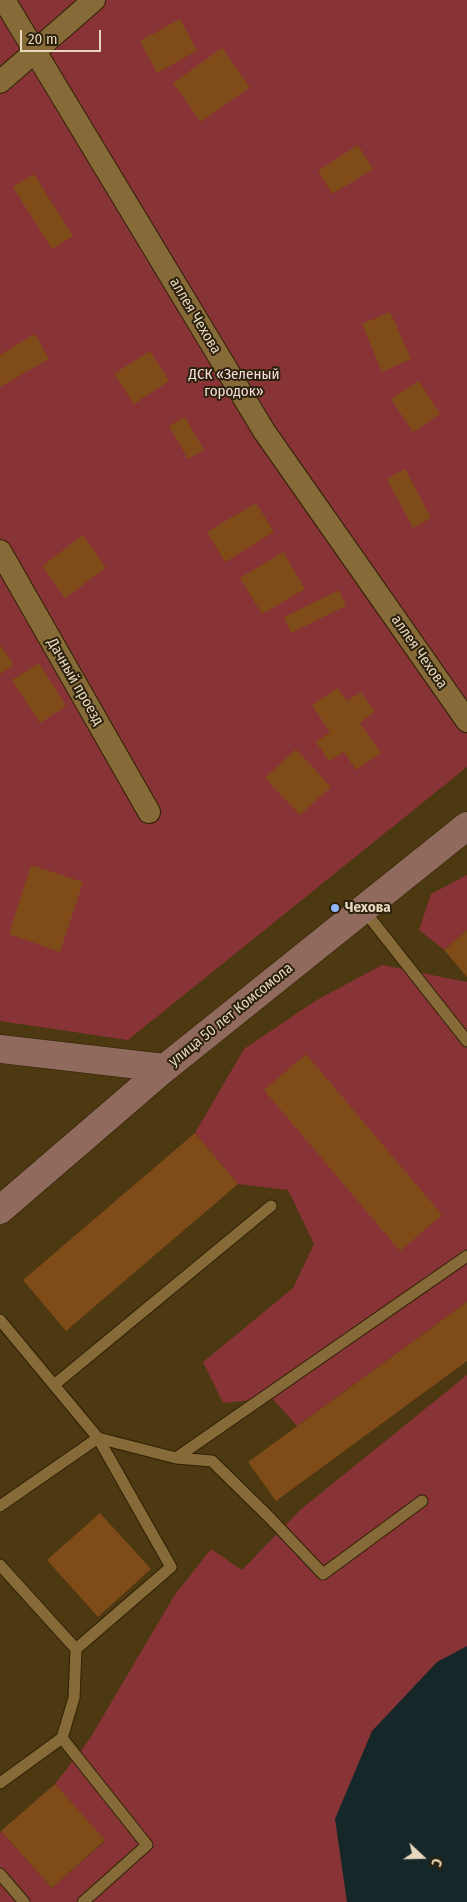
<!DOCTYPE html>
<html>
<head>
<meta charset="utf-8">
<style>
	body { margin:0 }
	#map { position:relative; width:467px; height:1902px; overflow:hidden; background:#4c3811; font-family:"Fira Sans Condensed",sans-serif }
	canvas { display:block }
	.north { position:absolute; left:397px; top:1832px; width:50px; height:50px; -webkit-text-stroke:4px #2c210c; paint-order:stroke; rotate:111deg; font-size:14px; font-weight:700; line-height:20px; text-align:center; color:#e6d7bd }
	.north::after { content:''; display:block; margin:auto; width:18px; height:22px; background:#e6d7bd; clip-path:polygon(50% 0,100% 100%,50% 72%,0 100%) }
	.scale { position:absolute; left:20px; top:30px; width:81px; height:22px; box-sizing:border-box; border:2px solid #e6d7bd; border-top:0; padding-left:6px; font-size:15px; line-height:18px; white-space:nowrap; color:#e6d7bd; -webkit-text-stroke:4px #2c210c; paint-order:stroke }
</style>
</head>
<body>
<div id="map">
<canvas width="467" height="1902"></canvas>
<div class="north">С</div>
<div class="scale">20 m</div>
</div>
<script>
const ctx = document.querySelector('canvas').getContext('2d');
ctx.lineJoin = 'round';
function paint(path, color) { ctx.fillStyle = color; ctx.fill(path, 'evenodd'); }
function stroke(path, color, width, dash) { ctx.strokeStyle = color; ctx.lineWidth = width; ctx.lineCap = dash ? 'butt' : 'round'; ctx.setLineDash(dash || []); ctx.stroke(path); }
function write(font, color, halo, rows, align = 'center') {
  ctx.font = font + ' "Fira Sans Condensed",sans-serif'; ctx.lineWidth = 4; ctx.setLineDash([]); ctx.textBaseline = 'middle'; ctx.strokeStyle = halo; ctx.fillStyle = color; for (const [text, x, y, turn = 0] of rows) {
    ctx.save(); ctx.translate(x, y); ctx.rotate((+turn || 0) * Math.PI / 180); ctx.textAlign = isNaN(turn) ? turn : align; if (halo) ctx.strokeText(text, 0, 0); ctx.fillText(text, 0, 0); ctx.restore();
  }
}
paint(new Path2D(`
	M0,0H467V767L128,1040L0,1021Z
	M467,875V930L444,950L419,930L431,894Z
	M382,965L467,982V1302L297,1426L272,1398L223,1403L203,1362L293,1288L314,1244L288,1190L238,1184L195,1133L244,1049L315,1001Z
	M467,1375V1902H0V1834L1,1831L52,1888L105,1841L55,1784L89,1740L174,1596L211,1549L242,1570L300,1510Z`), '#883437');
paint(new Path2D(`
	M467,1646V1902H347L335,1819L372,1731L437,1662Z`), '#152728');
paint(new Path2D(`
	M180,19L197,51L157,73L140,41Z
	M222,48L250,87L201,122L173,83Z
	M358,145L373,169L332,194L318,171Z
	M34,174L73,236L52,249L13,187Z
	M390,312L411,359L382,372L362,324Z
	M35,334L49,359L0,387V355Z
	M150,351L169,381L134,404L114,374Z
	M419,381L440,414L413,432L391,399Z
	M185,417L204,450L188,459L169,426Z
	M405,469L431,518L413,528L387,479Z
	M256,503L274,532L225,562L207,532Z
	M83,535L106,568L65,598L42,566Z
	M283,552L305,589L262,614L240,578Z
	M339,590L346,606L291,633L284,617Z
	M0,645L14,665L0,674Z
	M39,663L66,706L40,723L12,680Z
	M338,688L347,701L361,692L375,712L360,723L381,753L356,770L344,752L329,761L316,742L330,732L312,705Z
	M296,749L331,787L300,815L265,778Z
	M31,865L83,882L60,952L9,934Z
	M467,930V977L444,950Z
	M306,1054L442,1215L400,1251L264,1090Z
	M195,1133L238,1184L66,1331L23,1280Z
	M467,1302V1361L276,1501L248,1462Z
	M100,1513L151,1569L98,1617L47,1560Z
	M55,1784L105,1840L52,1888L1,1831Z`), '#7f4b18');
const lane = new Path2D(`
	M363,909L467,1041
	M0,1320L98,1438L176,1458L467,1256
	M54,1385L271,1206
	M176,1458L212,1461L269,1517L323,1574L422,1501
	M0,1506L98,1438L171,1567L76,1649
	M0,1565L76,1649L74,1698L62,1738L0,1783
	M62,1738L147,1845L83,1902
	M0,1874L24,1902`);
const street = new Path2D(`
	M4,0L264,431L467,721
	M0,82L94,0
	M0,551L149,812`);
const secondary = new Path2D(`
	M0,1049L165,1068
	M0,1210L165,1068L467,826`);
stroke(lane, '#2e2005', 13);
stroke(street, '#2e2005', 24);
stroke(secondary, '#2e2005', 29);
stroke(lane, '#866a38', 11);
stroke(street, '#866a38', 22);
stroke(secondary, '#916a5e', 28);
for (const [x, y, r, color] of [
	[335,908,5,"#90b8fd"]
]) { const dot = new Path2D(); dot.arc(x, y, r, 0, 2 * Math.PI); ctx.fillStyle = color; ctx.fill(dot); stroke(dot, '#2c210c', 2); }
write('15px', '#e6d7bd', '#2c210c', [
	["аллея Чехова",195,316,59],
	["аллея Чехова",419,652,55],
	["Дачный проезд",75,682,60],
	["улица 50 лет Комсомола",231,1015,-39]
]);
write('15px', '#f7dddc', '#2c210c', [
	["ДСК «Зеленый",234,375],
	["городок»",234,392]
]);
write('bold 15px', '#e6d7bd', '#2c210c', [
	["Чехова",345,908]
], 'left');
</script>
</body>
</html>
